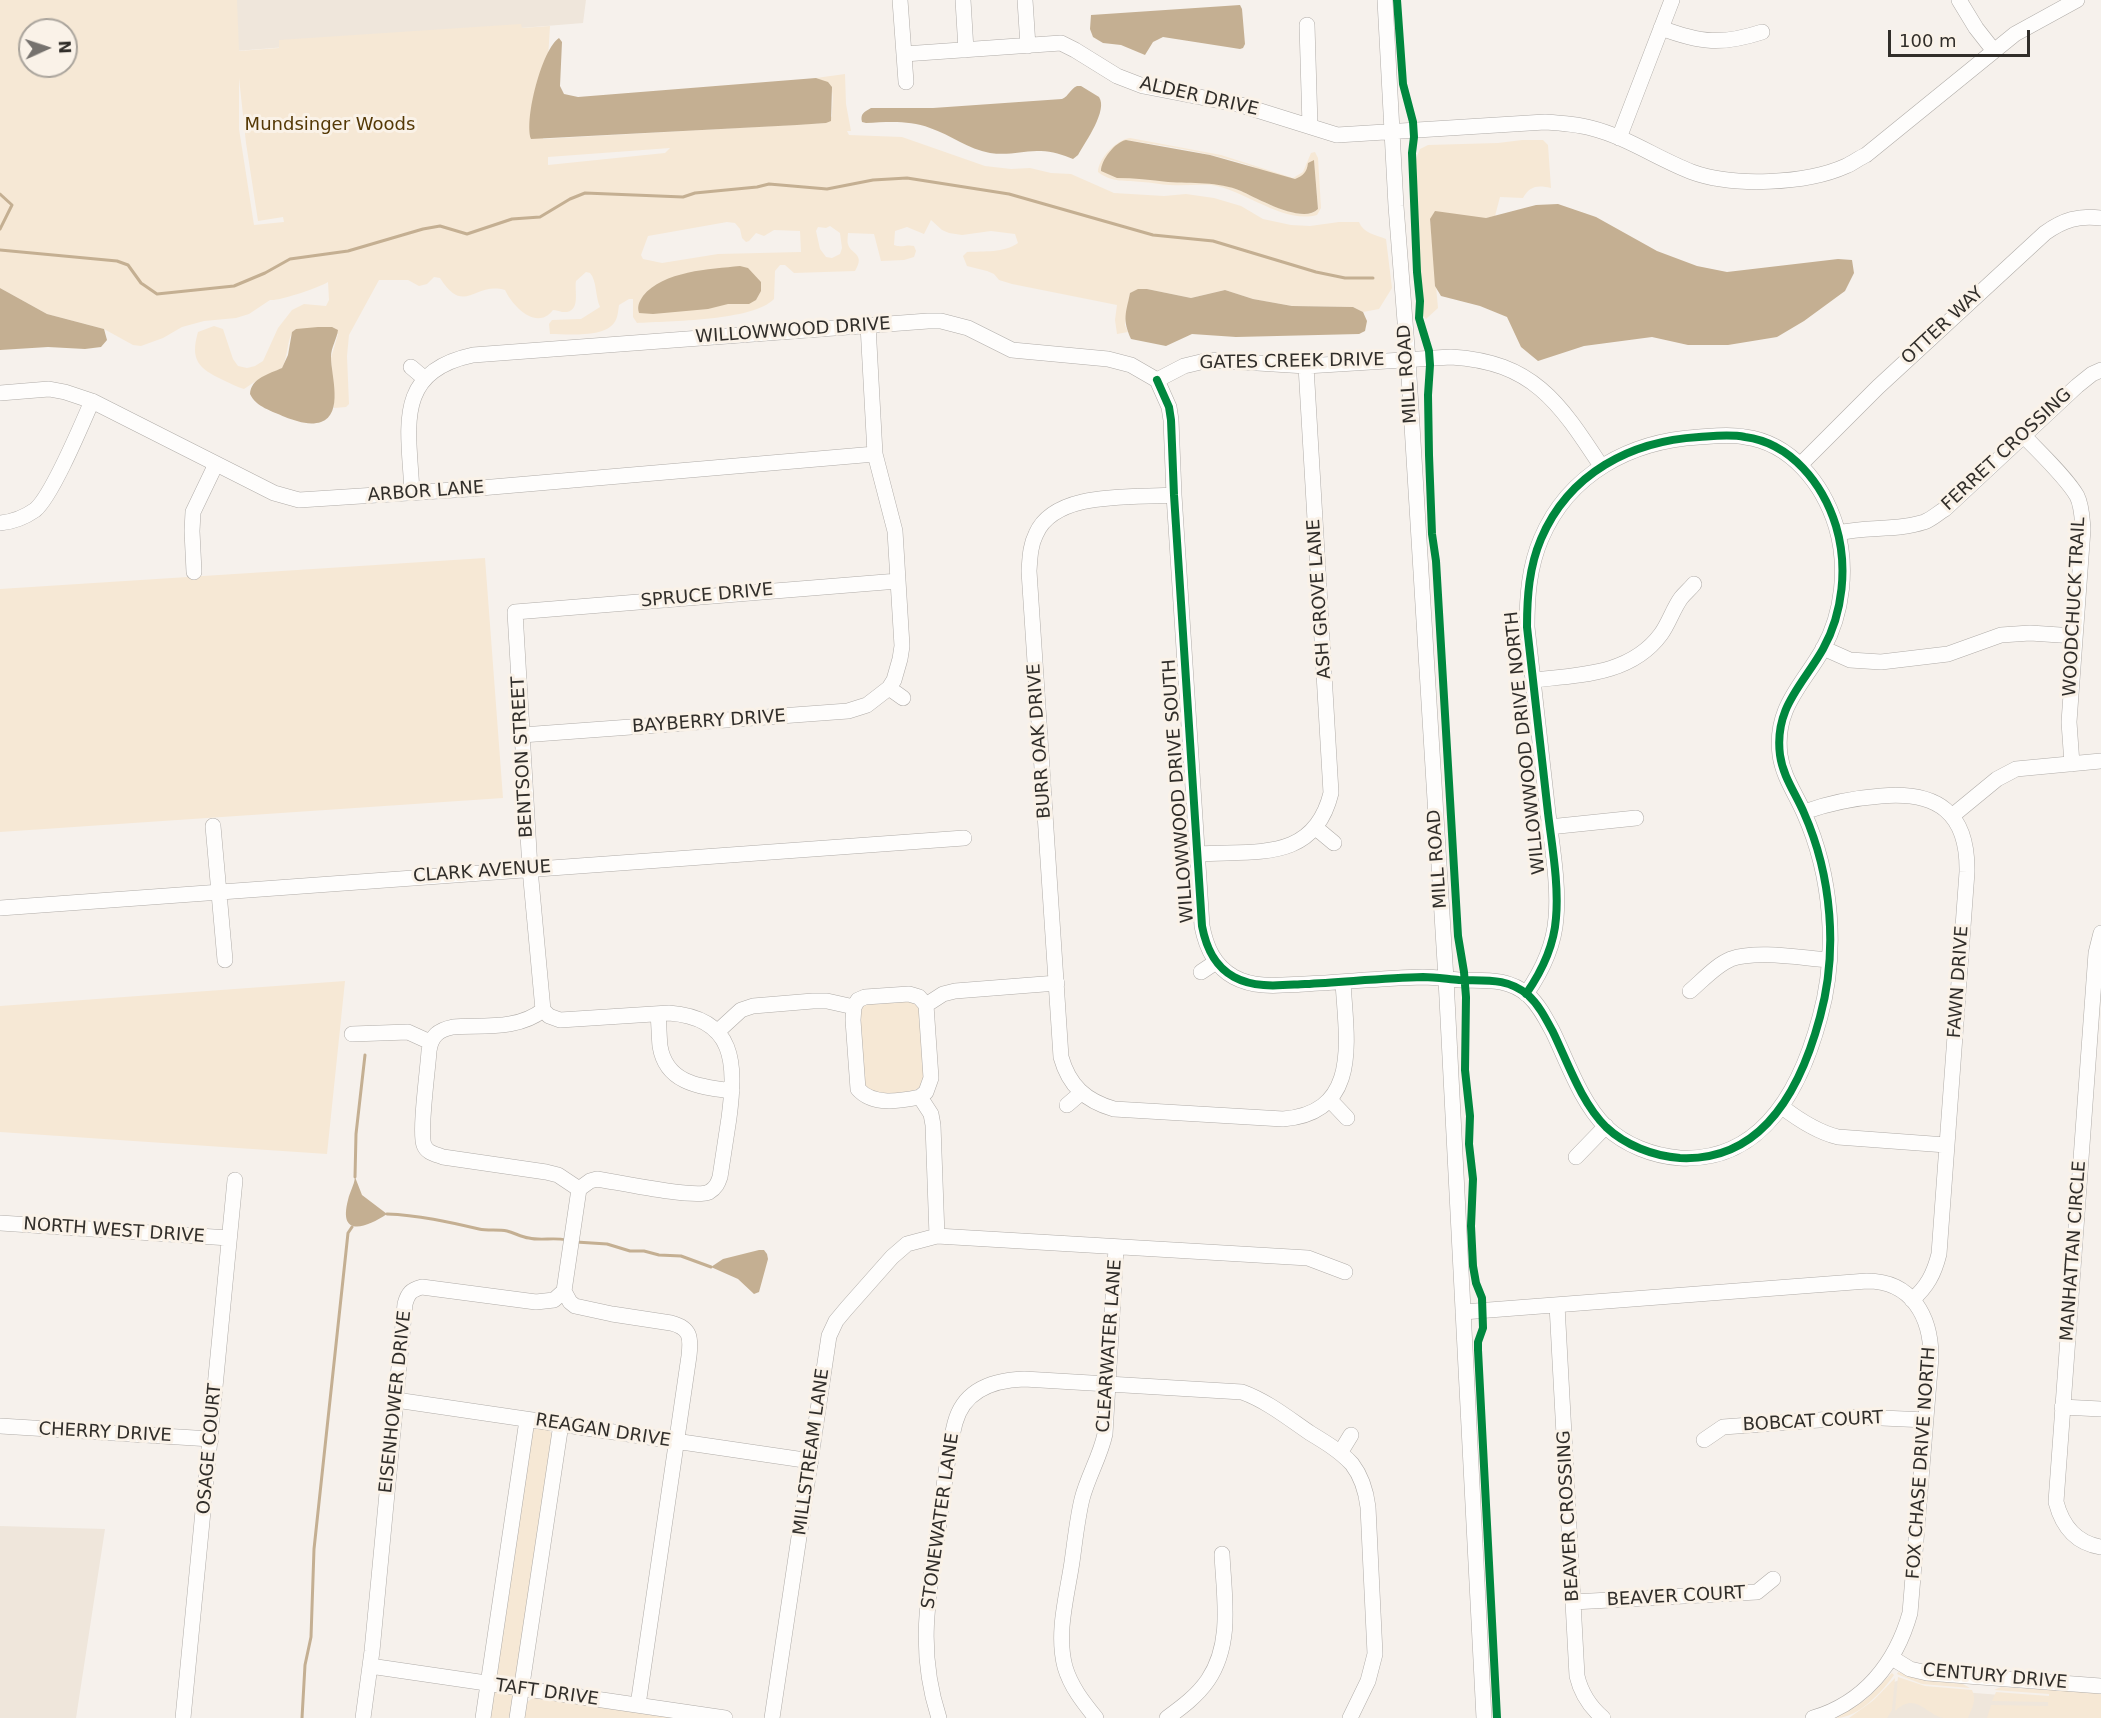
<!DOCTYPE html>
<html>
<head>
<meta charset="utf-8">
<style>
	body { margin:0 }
	#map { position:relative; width:2101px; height:1718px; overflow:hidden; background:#f6f1ec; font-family:"DejaVu Sans",sans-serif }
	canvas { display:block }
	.north { position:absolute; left:18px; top:18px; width:60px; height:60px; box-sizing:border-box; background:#faf2e8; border:2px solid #aaa49c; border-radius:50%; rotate:87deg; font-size:16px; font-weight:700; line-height:24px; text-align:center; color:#312e2a }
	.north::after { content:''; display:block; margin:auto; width:21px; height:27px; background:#76726e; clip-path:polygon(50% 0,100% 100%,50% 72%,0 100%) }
	.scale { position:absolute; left:1888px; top:30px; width:142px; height:27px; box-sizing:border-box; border:3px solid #312e2a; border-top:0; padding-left:8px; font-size:18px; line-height:21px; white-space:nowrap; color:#312e2a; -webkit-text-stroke:4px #faf2e8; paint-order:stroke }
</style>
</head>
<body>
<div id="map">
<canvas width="2101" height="1718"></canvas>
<div class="north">N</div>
<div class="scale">100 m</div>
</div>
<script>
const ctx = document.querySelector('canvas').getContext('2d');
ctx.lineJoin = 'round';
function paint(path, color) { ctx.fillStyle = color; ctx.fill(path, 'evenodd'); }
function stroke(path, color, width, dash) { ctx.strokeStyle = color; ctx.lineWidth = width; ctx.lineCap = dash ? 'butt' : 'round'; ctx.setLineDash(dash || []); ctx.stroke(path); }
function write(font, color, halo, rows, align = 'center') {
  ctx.font = font + ' "DejaVu Sans",sans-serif'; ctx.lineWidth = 6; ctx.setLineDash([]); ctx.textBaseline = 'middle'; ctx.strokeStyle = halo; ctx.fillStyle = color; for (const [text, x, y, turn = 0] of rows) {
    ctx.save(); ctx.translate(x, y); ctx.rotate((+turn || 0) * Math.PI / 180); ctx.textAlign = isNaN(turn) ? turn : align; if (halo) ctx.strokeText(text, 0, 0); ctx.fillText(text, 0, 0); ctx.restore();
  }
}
paint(new Path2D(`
	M233,0H586L583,23L236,51Z
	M0,1526L105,1529L76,1718H0Z
	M1899,1680L1914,1688L2049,1699L2047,1718H1855L1892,1683Z`), '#efe6db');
paint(new Path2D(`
	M0,0H237L239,51L279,48V40L521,24L522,28L550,26L543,139L826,123L832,116C832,97 838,85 816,78L845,74L846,104L851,131H847L849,135L902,137L985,166L1011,169L1030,168L1051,173L1071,174L1114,193L1164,196L1186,194L1214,198L1241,206L1263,219L1291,225L1310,226L1339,222H1359C1363,233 1376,235 1386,239L1392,288L1379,309L1363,312L1353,307L1292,306L1253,299L1225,290L1191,298L1147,289L1130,293L1125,325L1128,332L1117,334L1115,320L1117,305L1012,284L999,280L994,274L987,271L967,266L963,256L967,252C984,251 1004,253 1018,243L1015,234L991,231L962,235L949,233L942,230L931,220L924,234L907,227L895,231L894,245C901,248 907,244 914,246L916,251L914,257L904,260L881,261L874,234L848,233C848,235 847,242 848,244C850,254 866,253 855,271L794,273L785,265H780L775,271L774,299C753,321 669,321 637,323L633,317V299H629L619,305C618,311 618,318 614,323C603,338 567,334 550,334L549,324L552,320L581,319L600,307C595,296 597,281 590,273L586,272L576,281C574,291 582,314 562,312C559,311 556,310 553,310C537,331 513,307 505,290C474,281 465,317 440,278L434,277L427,284L419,286L408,280H379L349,335L347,356L349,404L346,407L334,408L331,358L338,334L296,329C286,336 289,356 282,368L256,381L244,389C237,387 230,383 223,380C198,368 190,360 198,332L214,326L223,329L233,359L238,366L247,368L255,366L263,361L278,328L292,310L304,304L326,306L329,300L328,282C318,288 280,301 270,300L249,314L236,318L204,321L182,327L163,338L141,346L133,345L104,329L47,314L0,288ZM30,30H66V66H30ZM239,78L246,143L258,221L283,217L284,222L254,225L239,129ZM670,148L665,153L548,165V157ZM727,222L735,223L740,229L742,238L746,242L749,241L756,233L764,236L774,230L800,231L801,252L718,254L662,263L643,259L641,255L648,236ZM830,226L840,233L842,248L840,254L832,258L826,257L820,249L816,231L818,227L826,228Z
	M1130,138L1221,155L1293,178L1303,172L1311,153L1315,152L1318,158L1321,208L1317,215C1282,224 1246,190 1211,185C1197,184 1184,186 1170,185C1161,185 1151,182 1142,182C1126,180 1112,183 1098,172C1098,159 1117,139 1130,138ZM1126,140C1166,146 1206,152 1245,164C1260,168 1279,181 1295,179C1304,178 1309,167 1314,160L1318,209C1303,225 1256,197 1239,190C1213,179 1171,182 1141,178Z
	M1522,140H1543L1548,145L1551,188C1537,185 1530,186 1523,198L1500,197L1495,216L1486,218L1430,219L1438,308L1426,319L1423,316V290L1420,276L1416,159L1420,149L1428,145L1498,143Z
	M485,558L503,798L0,832V589Z
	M345,981L327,1154L0,1132V1006Z
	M909,1000L913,1001L919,1008L924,1080C919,1097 888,1094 873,1094L864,1085L859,1013L863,1004Z
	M538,1428L549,1430L552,1434L514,1718H488L533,1430Z
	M1898,1672L1925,1680L1963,1684L1970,1688L1922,1684L1897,1674Z
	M1892,1673L1894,1675C1882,1692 1858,1718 1836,1718L1865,1700Z
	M1898,1677L1925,1686L1972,1690C1977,1700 1972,1708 1968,1718C1960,1718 1951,1718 1943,1718C1925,1714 1916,1691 1895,1711Z
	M1895,1678L1892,1710L1887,1718H1849L1874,1700Z
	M2001,1687L2101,1693V1718H1987L1991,1705L2048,1706V1702L1992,1701L1996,1692L2049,1696V1694L1994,1690Z
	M534,1697L677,1718H523L527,1702Z`), '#f6e8d5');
paint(new Path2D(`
	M1240,5L1242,9L1245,44L1243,48L1240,49L1163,37L1153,42L1145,55L1121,45L1103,43L1093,37L1090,29L1091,15Z
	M559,38L562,42L560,86L564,94L578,97L816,78L828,82L832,87L831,121L826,123L797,125L531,139C524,119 542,49 559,38Z
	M1077,86H1081L1099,97C1108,110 1086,141 1078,155L1073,159C1063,155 1052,151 1041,151C1023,150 1011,156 990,153C968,149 951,135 930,128C909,120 888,122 866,123L862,122C860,114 864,112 871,108H933L1062,99C1069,96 1070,89 1077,86Z
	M1126,140L1210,155L1295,179C1303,176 1307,172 1308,163L1314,160L1318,209C1303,225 1257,198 1241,191C1218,181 1192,184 1168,182C1151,180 1134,178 1117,178L1101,171C1101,160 1115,142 1126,140Z
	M1558,204L1596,217L1657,251L1697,266L1727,272L1838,259L1852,260L1854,273L1845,291L1804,321L1777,337L1728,345H1688L1652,337L1584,346L1538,361L1521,347L1507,317L1480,306L1441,296L1435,286L1430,219L1435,211L1486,218L1536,205Z
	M740,266L748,268L761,282V291L756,300L749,304H728L708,309L653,314L639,313C637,306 639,302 643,296C663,271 710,269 740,266Z
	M0,288L47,314L104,329L107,340L101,347L85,349L48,347L0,350Z
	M1138,289H1147L1191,298L1225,290L1253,299L1292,306L1353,307L1363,312L1367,321L1365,331L1359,334L1236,337L1192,334L1166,346L1131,339C1122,319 1126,313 1130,293Z
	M318,327H332L338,330C337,339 331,347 331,357C331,375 344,414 321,422C309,426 296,421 285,417C272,411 256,407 250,394C251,378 269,374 282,368L288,355L292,332L296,329Z
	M355,1177L362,1195L387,1214C366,1228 338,1238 348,1200C350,1191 354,1186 355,1177Z
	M759,1250H764L767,1254L768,1259L759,1292L754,1294L738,1279L711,1267L723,1259Z`), '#c4af92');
stroke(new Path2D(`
	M0,194L12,205L0,229
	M0,250L117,261L128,265L141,283L157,294L234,286L265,273L290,259L348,251L423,229L440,226L467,234L512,219L540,217L570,199L585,193L683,197L695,193L757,187L769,184L827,189L873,180L907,178L1009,194L1153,235L1213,241L1316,272L1345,278H1373
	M355,1177L356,1134L365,1055
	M387,1214C418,1215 449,1222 479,1229C488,1231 498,1229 507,1231C515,1233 521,1237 529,1238C541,1241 554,1237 566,1240
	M576,1242L607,1244L630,1251H644L659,1255L681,1256L711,1267
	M302,1718L305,1665L311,1637L314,1549L348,1233L352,1227`), '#c4af92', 3);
const minor = new Path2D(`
	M900,0L906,82
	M963,0L966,50
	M1025,0L1028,46
	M1385,0L1396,206L1408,360L1446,979L1484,1718
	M1959,0L1976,28L1994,51
	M1307,25L1310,126
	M1661,28C1701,43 1722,45 1762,32
	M904,54L1061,43L1075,50L1117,76L1143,86L1241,105L1337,135L1545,122C1561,123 1576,124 1591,128C1627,137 1658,159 1692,172C1733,187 1806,184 1846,166C1853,163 1859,158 1866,155L2015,34L2077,0
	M1619,138L1672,0
	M411,367L424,378
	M1157,380L1169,407L1171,420L1174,495L1202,926C1206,947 1214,966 1234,977C1256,989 1282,985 1305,984C1345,982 1384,978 1423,977C1435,977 1447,979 1459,980C1484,981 1507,977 1528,995C1539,1005 1546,1019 1553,1032C1568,1063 1581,1102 1606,1127C1625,1145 1653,1156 1680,1158C1763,1162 1801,1088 1820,1017C1838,952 1832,876 1804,813C1796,794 1783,777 1780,755C1774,708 1802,686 1823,649C1843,613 1848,566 1836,526C1823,484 1791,443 1745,437C1730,434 1714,436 1699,437C1631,441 1569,473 1541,539C1529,567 1527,597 1527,627C1534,689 1541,751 1548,813C1552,847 1559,884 1556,918C1554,946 1542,971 1526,994
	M1157,380L1184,366L1209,360L1306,366L1451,357C1533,362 1559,402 1601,466
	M0,393L49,389L65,392L92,401L274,493L299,500L469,489L875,454
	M2023,435C2039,452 2066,477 2077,496C2082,506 2082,518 2083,529L2069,722L2072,764
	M1801,464L1878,387L2045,233C2063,220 2079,215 2101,218
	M412,492C409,428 393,372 473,355L928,321H941L968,328L1012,350L1108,359L1131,365L1157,380
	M1174,495C1134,498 1055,490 1036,534C1030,546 1030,558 1029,571L1061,1057C1069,1086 1086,1101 1114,1109L1283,1119C1362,1113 1346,1038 1343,982
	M0,523C12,522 25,517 35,510C52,496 82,424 92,401
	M1838,533C1866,526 1897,531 1924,522C1932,519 1938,513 1945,509L2077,386L2092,374L2101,370
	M194,572L192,531L193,512L216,464
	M1823,648L1850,660L1881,662L1948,654L2001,635L2030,633L2075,636
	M1533,680C1579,675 1631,675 1661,634C1669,623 1673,609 1681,598C1685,593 1690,589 1694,584
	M889,688L903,698
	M522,735L848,711L867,705L889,688L894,680L900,659L902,646L895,531L875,454L868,325
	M1804,812C1829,803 1854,798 1881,796C1938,791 1968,813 1967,872L1939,1254C1934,1274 1927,1287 1912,1300
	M1952,816L1997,779L2016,769L2101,761
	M213,826L225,960
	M1549,827L1636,818
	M1316,828L1334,843
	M1198,854C1255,850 1314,863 1331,793L1306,366
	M0,908L964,838
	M2101,933L2096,953L2056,1502C2062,1525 2075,1543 2101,1547
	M1201,972L1216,962
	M1690,991C1703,980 1716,965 1731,959C1757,950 1801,958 1829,960
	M926,1005L931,1078L926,1092L920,1097L931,1114L933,1125L937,1236
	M854,1007L853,1020L858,1089C873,1106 900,1101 920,1097
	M543,1010L549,1016L560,1020L669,1013C736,1018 736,1064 729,1118C726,1137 723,1157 720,1177C718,1183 716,1188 709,1192C695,1199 617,1182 597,1179L590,1181L579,1189L558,1175L546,1172L443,1157C435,1154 427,1153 424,1145C419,1132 428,1069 429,1051C431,1036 438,1030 453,1027C483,1025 518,1030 543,1010Z
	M543,1010L530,869L515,612L898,581
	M658,1014C659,1024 659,1036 660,1046C666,1084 701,1087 732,1091
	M717,1032L741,1010L753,1006L813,1001H827L854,1007L858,1000L865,997L909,994L919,997L926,1005L943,994L955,991L1057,983
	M352,1034L408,1032L430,1042
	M1330,1100L1347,1118
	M1067,1105L1081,1093
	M1782,1107C1799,1120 1817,1132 1838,1137L1946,1145
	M1576,1157L1606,1126
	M0,1223L229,1238
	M564,1291L579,1189
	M1557,1305L1577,1676C1581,1693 1589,1706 1603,1718
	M1463,1312L1867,1281C1912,1281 1931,1317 1931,1357L1910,1613C1896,1663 1864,1703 1813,1718
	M396,1400L811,1461
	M2062,1407L2101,1409
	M0,1426L211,1439
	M1704,1440L1723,1427L1860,1417L1926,1420
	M1340,1453L1351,1435
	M1573,1602L1757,1592L1773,1579
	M1892,1658L1910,1669L1927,1673L2101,1686
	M370,1666L725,1718
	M183,1718L235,1180
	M363,1718L372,1651L405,1304C408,1293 411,1290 422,1287L536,1302L554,1300L564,1291L570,1302L575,1306L612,1314L671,1323C691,1328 691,1338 689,1356L638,1705
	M483,1718L527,1420
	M517,1718L561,1424
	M772,1718L829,1336L836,1321L846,1309L892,1257L907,1244L937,1236L1308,1258L1345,1272
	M939,1718C916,1648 929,1593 939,1523C944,1489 947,1455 955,1423C964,1389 994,1380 1024,1379L1242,1392C1267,1401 1288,1418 1310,1433C1325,1442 1340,1451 1352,1464C1362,1477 1366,1491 1368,1507L1375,1654L1368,1681L1350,1718
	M1096,1718C1083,1702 1071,1687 1065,1667C1056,1633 1067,1596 1072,1562C1075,1541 1077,1520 1082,1499C1088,1476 1100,1457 1105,1434L1116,1248
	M1167,1718C1182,1707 1197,1696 1208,1680C1233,1643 1224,1597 1222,1554`);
stroke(minor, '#b0aca8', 16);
stroke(minor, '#fefdfc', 15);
stroke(new Path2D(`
	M1397,0L1403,84L1413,122L1414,137L1412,153L1417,272L1420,301L1419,318L1429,351L1430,365L1428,395L1429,455L1432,534L1436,561L1458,936L1464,972L1466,997L1465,1070L1470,1116L1469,1144L1473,1179L1471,1226L1473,1266L1476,1283L1482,1298L1483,1328L1478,1342V1350L1497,1718
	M1157,380L1169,407L1171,420L1174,495L1202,926C1206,947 1214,966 1234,977C1256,989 1282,985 1305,984C1345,982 1384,978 1423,977C1435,977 1447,979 1459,980C1484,981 1507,977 1528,995C1539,1005 1546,1019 1553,1032C1568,1063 1581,1102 1606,1127C1625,1145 1653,1156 1680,1158C1763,1162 1801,1088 1820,1017C1838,952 1832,876 1804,813C1796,794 1783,777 1780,755C1774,708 1802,686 1823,649C1843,613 1848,566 1836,526C1823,484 1791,443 1745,437C1730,434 1714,436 1699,437C1631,441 1569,473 1541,539C1529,567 1527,597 1527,627C1534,689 1541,751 1548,813C1552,847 1559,884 1556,918C1554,946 1542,971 1526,994`), '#00873e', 8);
write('18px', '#312e2a', '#faf2e8', [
	["ALDER DRIVE",1199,97,13],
	["OTTER WAY",1943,326,-43],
	["WILLOWWOOD DRIVE",793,331,-4],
	["GATES CREEK DRIVE",1292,362,-1],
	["MILL ROAD",1408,374,-94],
	["FERRET CROSSING",2007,450,-43],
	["ARBOR LANE",426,492,-4],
	["SPRUCE DRIVE",707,596,-5],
	["ASH GROVE LANE",1320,599,-94],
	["WOODCHUCK TRAIL",2075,607,-87],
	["BAYBERRY DRIVE",709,722,-4],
	["BURR OAK DRIVE",1040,741,-94],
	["WILLOWWOOD DRIVE NORTH",1526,743,-96],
	["BENTSON STREET",523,757,-93],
	["WILLOWWOOD DRIVE SOUTH",1179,791,-94],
	["MILL ROAD",1438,859,-94],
	["CLARK AVENUE",482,872,-4],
	["FAWN DRIVE",1959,982,-86],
	["NORTH WEST DRIVE",114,1231,4],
	["MANHATTAN CIRCLE",2074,1251,-86],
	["CLEARWATER LANE",1110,1346,-86],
	["EISENHOWER DRIVE",396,1402,-84],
	["BOBCAT COURT",1813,1422,-3],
	["REAGAN DRIVE",603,1431,9],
	["CHERRY DRIVE",105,1433,3],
	["OSAGE COURT",210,1449,-85],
	["MILLSTREAM LANE",812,1452,-82],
	["FOX CHASE DRIVE NORTH",1922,1463,-86],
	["BEAVER CROSSING",1569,1516,-93],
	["STONEWATER LANE",941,1521,-82],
	["BEAVER COURT",1676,1597,-3],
	["CENTURY DRIVE",1995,1677,5],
	["TAFT DRIVE",547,1693,8]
]);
write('18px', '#543805', '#faf2e8', [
	["Mundsinger Woods",330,125]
]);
</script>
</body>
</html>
